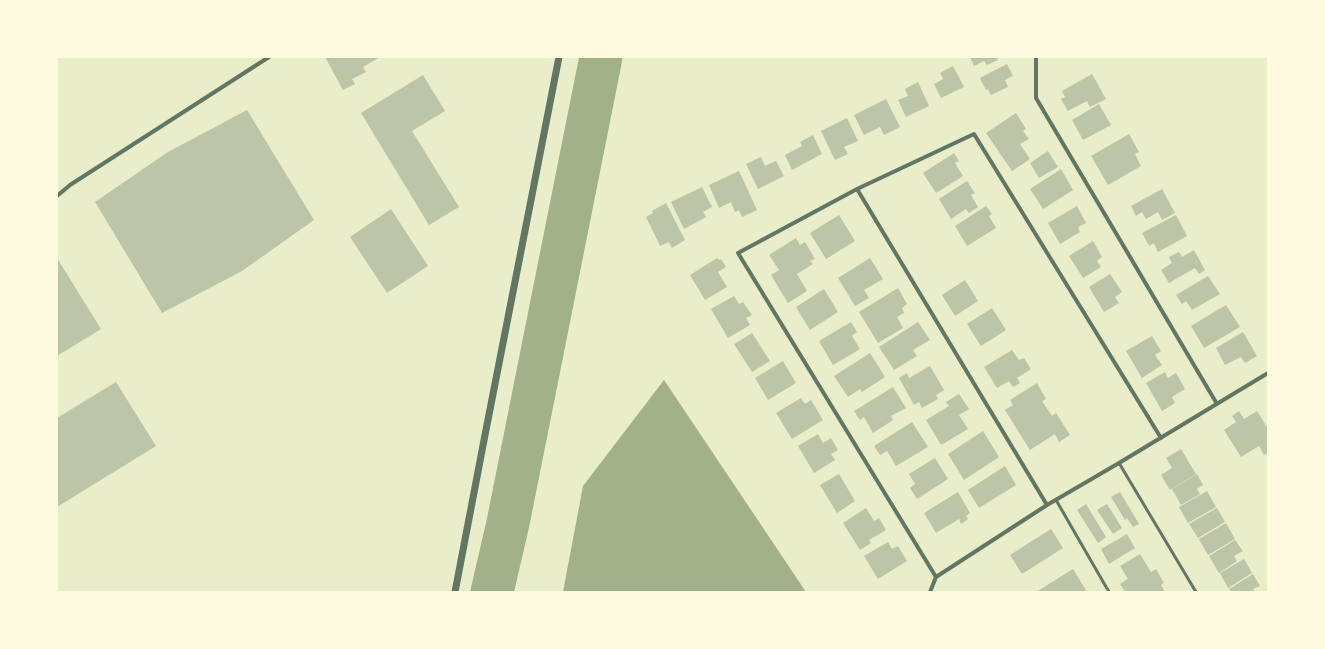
<!DOCTYPE html>
<html>
<head>
<meta charset="utf-8">
<style>
	body { margin:0 }
	#map { position:relative; width:1325px; height:649px; overflow:hidden; background:#e9edc9; font-family:Roboto,sans-serif }
	canvas { display:block }
	.frame { position:absolute; inset:0; border:58px solid #fefae0; pointer-events:none }
</style>
</head>
<body>
<div id="map">
<canvas width="1325" height="649"></canvas>
<div class="frame"></div>
</div>
<script>
const ctx = document.querySelector('canvas').getContext('2d');
ctx.lineJoin = 'round';
function paint(path, color) { ctx.fillStyle = color; ctx.fill(path, 'evenodd'); }
function stroke(path, color, width, dash) { ctx.strokeStyle = color; ctx.lineWidth = width; ctx.lineCap = dash ? 'butt' : 'round'; ctx.setLineDash(dash || []); ctx.stroke(path); }
paint(new Path2D(`
	M664,380L806,592H563L583,486Z`), '#a3b18a');
stroke(new Path2D(`
	M492,592L508,523L601,57`), '#a3b18a', 43);
paint(new Path2D(`
	M325,57H380L363,67L366,72L352,79L355,84L343,90Z
	M970,57H997L998,60L987,65L984,61L974,66Z
	M1007,64L1013,76L1005,80L1008,87L991,95L988,89L986,90L980,78Z
	M953,66L964,87L941,98L934,84L943,79L940,73Z
	M1092,74L1106,99L1090,107L1087,101L1068,111L1061,99L1065,97L1062,91Z
	M423,75L445,111L412,131L459,207L429,225L361,113Z
	M918,82L929,106L906,117L898,100L908,96L905,89Z
	M886,99L900,127L884,135L880,127L864,135L854,115Z
	M1099,104L1111,125L1083,140L1072,120Z
	M247,110L314,220L242,271L162,313L95,202L168,152Z
	M1016,113L1026,129L1023,131L1029,139L1020,144L1030,159L1012,171L986,133Z
	M847,118L858,141L844,147L848,154L835,160L821,131Z
	M1129,134L1139,152L1135,154L1141,166L1108,185L1091,156Z
	M813,135L822,154L792,170L785,155L802,146L800,142Z
	M1048,151L1058,167L1039,178L1030,163Z
	M954,153L959,161L955,163L963,176L936,193L923,173Z
	M761,157L765,166L776,161L784,176L758,189L746,164Z
	M1061,169L1073,190L1043,209L1030,189Z
	M739,171L757,210L742,217L739,210L735,212L731,202L719,208L709,185Z
	M967,181L975,193L971,195L978,207L969,213L966,209L951,219L939,199Z
	M702,187L712,207L703,212L706,217L684,229L671,202Z
	M1162,189L1175,213L1162,220L1158,212L1146,219L1142,212L1136,216L1131,206Z
	M666,203L685,240L672,248L669,242L660,246L646,217L653,213L652,211Z
	M986,206L992,214L989,216L996,228L967,246L955,226Z
	M1077,206L1086,223L1078,227L1080,232L1060,244L1048,223Z
	M391,209L428,266L387,293L350,237Z
	M839,215L855,241L826,259L810,233Z
	M1176,215L1187,236L1158,252L1154,243L1149,246L1142,233Z
	M796,238L800,245L805,242L815,259L810,261L813,264L797,274L807,291L788,303L771,275L779,270L769,255Z
	M1093,241L1102,257L1097,261L1101,267L1083,278L1069,256Z
	M1194,250L1205,270L1199,274L1195,268L1169,283L1161,270L1172,263L1169,257L1179,252L1182,257Z
	M57,258L101,329L57,356Z
	M717,258L719,260L721,259L726,267L718,272L727,287L705,300L690,275Z
	M870,258L883,279L864,290L869,298L855,306L838,278Z
	M1110,274L1122,292L1115,297L1119,303L1104,312L1089,287Z
	M1208,276L1220,294L1192,310L1186,301L1182,304L1176,295Z
	M965,280L978,301L955,316L942,295Z
	M898,288L907,304L902,308L904,313L897,317L903,328L878,343L859,312Z
	M824,289L838,312L810,330L796,307Z
	M734,296L739,304L743,302L752,315L746,318L750,325L728,338L711,309Z
	M1226,305L1240,327L1204,348L1191,326Z
	M992,308L1006,330L981,346L967,324Z
	M851,322L857,332L852,336L860,349L833,365L819,341Z
	M918,322L930,340L913,350L917,356L894,370L879,347Z
	M1243,332L1257,356L1245,363L1241,357L1225,365L1216,348Z
	M752,333L770,361L752,372L734,344Z
	M1152,336L1161,351L1155,355L1162,365L1142,378L1126,351Z
	M1012,350L1019,360L1024,358L1031,369L1017,378L1020,383L1013,387L1009,381L997,388L984,367Z
	M870,353L885,377L862,392L860,389L848,397L834,376Z
	M783,361L796,383L768,400L755,378Z
	M930,366L944,390L936,395L938,399L922,408L919,402L914,405L899,378L907,373L909,378Z
	M1165,372L1168,378L1176,373L1185,389L1172,397L1175,403L1162,411L1146,383Z
	M116,382L156,446L57,507V418Z
	M1037,383L1046,399L1042,401L1052,416L1056,413L1070,435L1059,442L1055,434L1030,450L1005,410L1013,405L1010,400Z
	M893,387L906,408L891,416L893,420L873,433L864,417L860,420L854,411Z
	M959,394L969,409L959,415L968,429L941,445L926,420L949,406L946,402Z
	M801,398L805,404L811,400L823,420L792,439L776,413Z
	M1239,411L1244,419L1257,411L1268,429V453L1264,455L1259,446L1241,457L1224,430L1236,422L1232,416Z
	M912,422L928,447L896,466L887,451L880,455L874,446Z
	M983,431L999,457L964,480L948,454Z
	M818,434L823,443L831,438L838,450L831,454L835,460L814,473L798,446Z
	M1181,449L1196,474L1170,490L1161,475L1172,468L1166,458Z
	M935,458L948,479L917,499L910,488L915,484L909,474Z
	M1005,466L1016,485L979,508L968,490Z
	M839,474L855,501L837,513L820,485Z
	M1197,474L1203,485L1197,489L1200,494L1181,505L1172,489Z
	M1207,491L1216,507L1188,523L1179,507Z
	M958,492L970,513L966,516L968,519L961,524L959,519L936,533L924,513Z
	M1120,492L1139,524L1133,527L1127,518L1125,520L1111,497Z
	M1086,504L1106,537L1098,543L1077,510Z
	M1107,504L1122,528L1113,534L1097,510Z
	M866,508L874,521L879,518L886,530L869,540L871,543L860,550L843,523Z
	M1217,508L1225,522L1198,538L1189,524Z
	M1226,523L1235,539L1208,555L1199,539Z
	M1051,529L1063,548L1022,574L1010,555Z
	M1127,534L1135,548L1109,564L1101,549Z
	M1235,540L1243,551L1234,556L1237,561L1219,573L1209,556Z
	M888,542L892,549L898,546L907,561L878,579L864,556Z
	M1140,554L1151,572L1156,569L1164,583L1161,585L1165,592H1125L1120,584L1128,579L1120,566Z
	M1244,559L1252,573L1228,588L1220,573Z
	M1073,569L1087,592H1036Z
	M1253,574L1260,586L1253,589L1255,592H1231L1229,589Z`), '#bcc5a7');
stroke(new Path2D(`
	M1119,463L1196,592
	M1056,500L1109,592`), '#617663', 3);
stroke(new Path2D(`
	M1036,57V98L1217,404
	M857,189L1047,505
	M57,196L70,185L269,57
	M1161,438L974,134L857,189L738,253L936,577L1047,505L1119,463L1268,373
	M930,592L936,577`), '#617663', 4);
stroke(new Path2D(`
	M455,592L485,435L559,57`), '#617663', 7);
</script>
</body>
</html>
